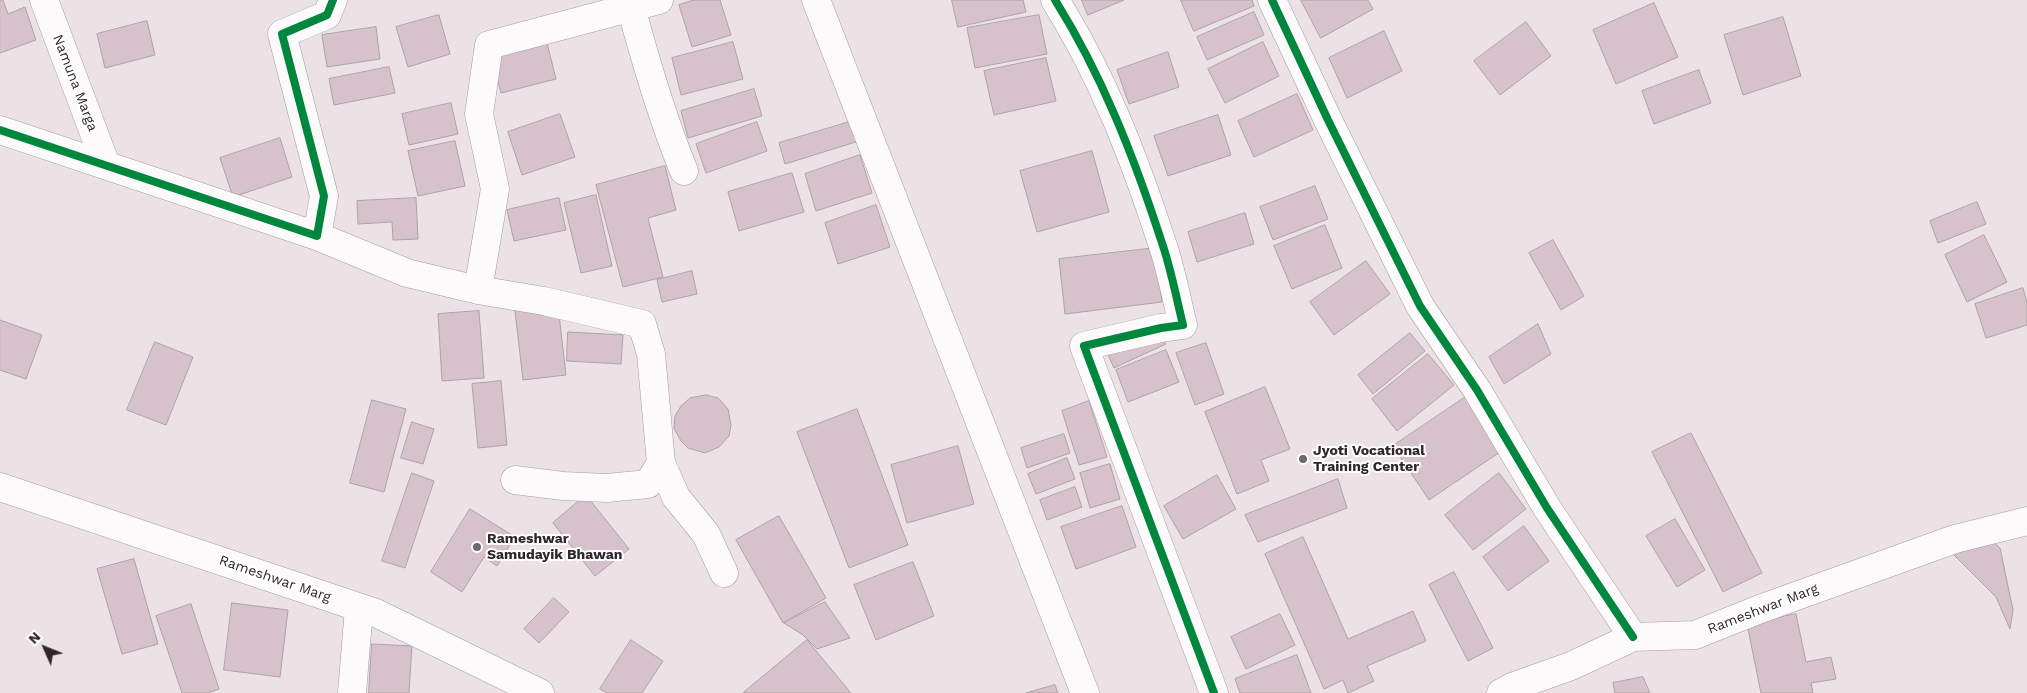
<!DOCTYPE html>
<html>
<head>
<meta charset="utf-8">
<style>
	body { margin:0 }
	#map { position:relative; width:2027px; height:693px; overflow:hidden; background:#ece1e5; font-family:"Work Sans",sans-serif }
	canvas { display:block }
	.north { position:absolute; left:20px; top:623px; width:50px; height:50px; -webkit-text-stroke:4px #fff; paint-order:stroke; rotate:314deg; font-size:14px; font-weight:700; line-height:20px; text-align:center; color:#2e272a }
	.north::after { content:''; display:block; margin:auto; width:18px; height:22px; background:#2e272a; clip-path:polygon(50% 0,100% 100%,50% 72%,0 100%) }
</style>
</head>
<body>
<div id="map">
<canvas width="2027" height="693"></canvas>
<div class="north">N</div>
</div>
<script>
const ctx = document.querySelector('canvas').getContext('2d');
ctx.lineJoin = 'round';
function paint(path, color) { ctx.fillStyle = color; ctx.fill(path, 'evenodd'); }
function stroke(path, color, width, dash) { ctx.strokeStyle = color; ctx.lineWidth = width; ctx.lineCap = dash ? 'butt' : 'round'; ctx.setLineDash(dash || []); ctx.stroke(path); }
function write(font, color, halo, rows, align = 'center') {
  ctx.font = font + ' "Work Sans",sans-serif'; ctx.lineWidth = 4; ctx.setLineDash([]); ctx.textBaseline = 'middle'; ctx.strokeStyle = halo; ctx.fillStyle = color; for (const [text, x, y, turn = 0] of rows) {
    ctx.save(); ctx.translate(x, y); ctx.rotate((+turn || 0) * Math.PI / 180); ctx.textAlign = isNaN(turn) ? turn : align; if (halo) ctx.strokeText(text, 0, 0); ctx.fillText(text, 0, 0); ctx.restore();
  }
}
const building = new Path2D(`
	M0,0H3L8,14L25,7L36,40L0,53Z
	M694,0H720L731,35L692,47L679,5Z
	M952,0H1023L1026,12L958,27Z
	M1082,0H1124L1088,15Z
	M1181,0H1252L1254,6L1194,31Z
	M1301,0H1368L1373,9L1321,38Z
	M1654,3L1678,57L1616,84L1593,30Z
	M1254,12L1264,35L1207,60L1197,37Z
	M439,15L450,54L408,67L396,27Z
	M1039,15L1047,54L975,68L967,28Z
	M1783,17L1801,76L1743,95L1724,35Z
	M147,21L155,55L105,68L97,34Z
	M1526,22L1551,56L1500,95L1474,61Z
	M376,27L380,59L327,67L322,35Z
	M1384,31L1402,71L1347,98L1329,58Z
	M545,35L556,79L501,93L490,48Z
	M733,42L743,79L681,95L672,58Z
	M1263,42L1279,76L1225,103L1208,69Z
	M1168,52L1179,87L1129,104L1117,70Z
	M1046,58L1056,101L994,115L984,71Z
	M389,67L395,93L334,105L329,79Z
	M1699,70L1711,103L1654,124L1642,91Z
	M754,89L762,116L688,138L681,111Z
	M1297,94L1313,130L1254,157L1238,121Z
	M451,103L458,134L409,145L402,114Z
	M560,114L575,157L522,175L508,132Z
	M1218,115L1231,155L1168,176L1154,136Z
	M853,121L859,141L785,164L779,143Z
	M757,122L767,151L706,173L696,144Z
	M280,138L292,177L233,197L220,158Z
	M455,141L465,186L418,196L408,151Z
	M1092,151L1109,212L1037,232L1020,171Z
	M860,155L872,193L816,211L805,174Z
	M665,166L676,210L648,218L663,277L623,287L596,185Z
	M792,173L804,212L739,231L728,192Z
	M1315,186L1328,219L1273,240L1260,207Z
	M596,195L612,266L581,273L564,203Z
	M416,198L418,239L393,240L392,222L358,224L357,201Z
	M559,198L566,230L514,241L507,210Z
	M1977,202L1986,224L1938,243L1930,221Z
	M876,205L890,247L838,264L825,223Z
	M1245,213L1254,244L1197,262L1188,232Z
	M1325,225L1342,268L1292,289L1274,246Z
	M1984,235L2007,282L1967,302L1945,255Z
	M1553,240L1584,296L1561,310L1529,253Z
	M1156,248L1162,302L1065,314L1059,259Z
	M1366,261L1390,294L1334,335L1310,302Z
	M692,271L697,294L662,302L657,280Z
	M2023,288L2027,303V325L1986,338L1975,304Z
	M558,306L566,375L523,380L515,311Z
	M479,311L484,378L442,381L438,314Z
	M0,320L42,335L26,379L0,370Z
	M1538,324L1551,354L1504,384L1489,357Z
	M568,332L623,335L621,364L567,361Z
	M1410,333L1425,351L1373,394L1358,375Z
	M1151,334L1166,344L1114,368L1104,346Z
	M155,342L193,357L166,425L127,410Z
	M1206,343L1224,394L1195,405L1176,353Z
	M1166,350L1179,382L1128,402L1116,370Z
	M1428,354L1454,385L1397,431L1372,399Z
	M501,381L507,445L478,448L472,384Z
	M1265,387L1290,449L1261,460L1269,481L1237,494L1205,412Z
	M706,395L718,398L728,409L731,425L729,436L719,447L705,453L688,448L681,441L674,428L675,416L681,406L690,398Z
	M1467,396L1503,450L1429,500L1393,446Z
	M372,400L406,409L384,492L350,483Z
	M1089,401L1107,457L1079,465L1062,411Z
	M857,409L908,545L849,568L797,432Z
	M412,422L434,429L423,464L401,458Z
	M1691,433L1762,573L1723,592L1652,452Z
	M1064,434L1070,453L1027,468L1021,448Z
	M958,446L974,504L907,523L891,465Z
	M1067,458L1075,479L1036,494L1028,474Z
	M1110,464L1120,499L1090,508L1080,473Z
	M412,473L434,481L405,568L382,561Z
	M1499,473L1526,509L1473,550L1445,515Z
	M1217,475L1236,509L1183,539L1164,506Z
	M1338,479L1347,508L1258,542L1245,515Z
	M1075,487L1082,507L1047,520L1040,500Z
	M586,495L629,549L595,576L553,523Z
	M1122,506L1136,547L1076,569L1061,527Z
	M470,509L515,537L497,566L484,557L462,592L431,572Z
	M779,516L826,598L783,623L736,540Z
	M1675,519L1705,570L1677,587L1646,536Z
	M1524,526L1549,561L1508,591L1483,557Z
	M1984,534L2000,548L2013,610L2010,629L1996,597L1947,548Z
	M1303,537L1348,639L1413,611L1426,641L1367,666L1374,681L1348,693L1343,680L1324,689L1265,554Z
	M134,559L158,644L122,654L97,569Z
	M913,562L934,616L876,640L854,585Z
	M1454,572L1493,648L1468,661L1429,585Z
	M554,598L569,612L539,643L524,629Z
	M825,602L850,638L817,649L803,635L784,623Z
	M232,603L288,610L280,677L224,670Z
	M191,604L219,689L208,693H182L156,616Z
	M1280,614L1295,645L1246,669L1231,637Z
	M1796,614L1806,662L1831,657L1836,679L1811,683L1813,693H1761L1747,624Z
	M631,640L663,661L642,693H607L600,689Z
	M807,640L851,693H743Z
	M372,644L412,646L409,693H369Z
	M1297,655L1311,693H1240L1235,679Z
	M1643,677L1650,693H1615L1613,683Z
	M1055,685L1058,693H1026Z`);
paint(building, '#d7c1ca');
stroke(building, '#aba3a6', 1);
const minor = new Path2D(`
	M44,0L106,165
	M816,0L1085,693
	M1055,0C1102,75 1134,157 1161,240C1171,268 1176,297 1183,325L1161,328L1084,346L1214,693
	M1272,0L1328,120L1420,306L1477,390L1547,508L1633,637
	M631,7C646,63 662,118 684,171
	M0,130L317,236L324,196L282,34L327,15L333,0
	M317,236L407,273L478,290L495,189L479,114L489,45L659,0
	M478,290L544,301L642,324L651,354L661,463L676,497L706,534L724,573
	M515,480L563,486L607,488L648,484L661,463
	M0,487L376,613L540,693
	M352,693L359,608
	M1501,693L1512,687L1571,666L1633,637L1695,635L1760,609L1955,539L2027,521`);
stroke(minor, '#a49c9f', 29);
stroke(minor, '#fcfafb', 28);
stroke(new Path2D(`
	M1055,0C1102,75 1134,157 1161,240C1171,268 1176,297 1183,325L1161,328L1084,346L1214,693
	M1272,0L1328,120L1420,306L1477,390L1547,508L1633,637
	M0,130L317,236L324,196L282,34L327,15L333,0`), '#00873e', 8);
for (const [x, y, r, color] of [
	[1303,459,5,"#70686b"],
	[477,547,5,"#70686b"]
]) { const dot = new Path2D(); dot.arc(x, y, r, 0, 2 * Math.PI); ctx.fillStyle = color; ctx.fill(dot); stroke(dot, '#fff', 2); }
write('14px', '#2e272a', '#fff', [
	["Namuna Marga",75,83,69],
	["Rameshwar Marg",275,579,19],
	["Rameshwar Marg",1763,609,-21]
]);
write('bold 14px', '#2e272a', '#fff', [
	["Jyoti Vocational",1313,451],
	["Training Center",1313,467],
	["Rameshwar",487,539],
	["Samudayik Bhawan",487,555]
], 'left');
</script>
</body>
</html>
